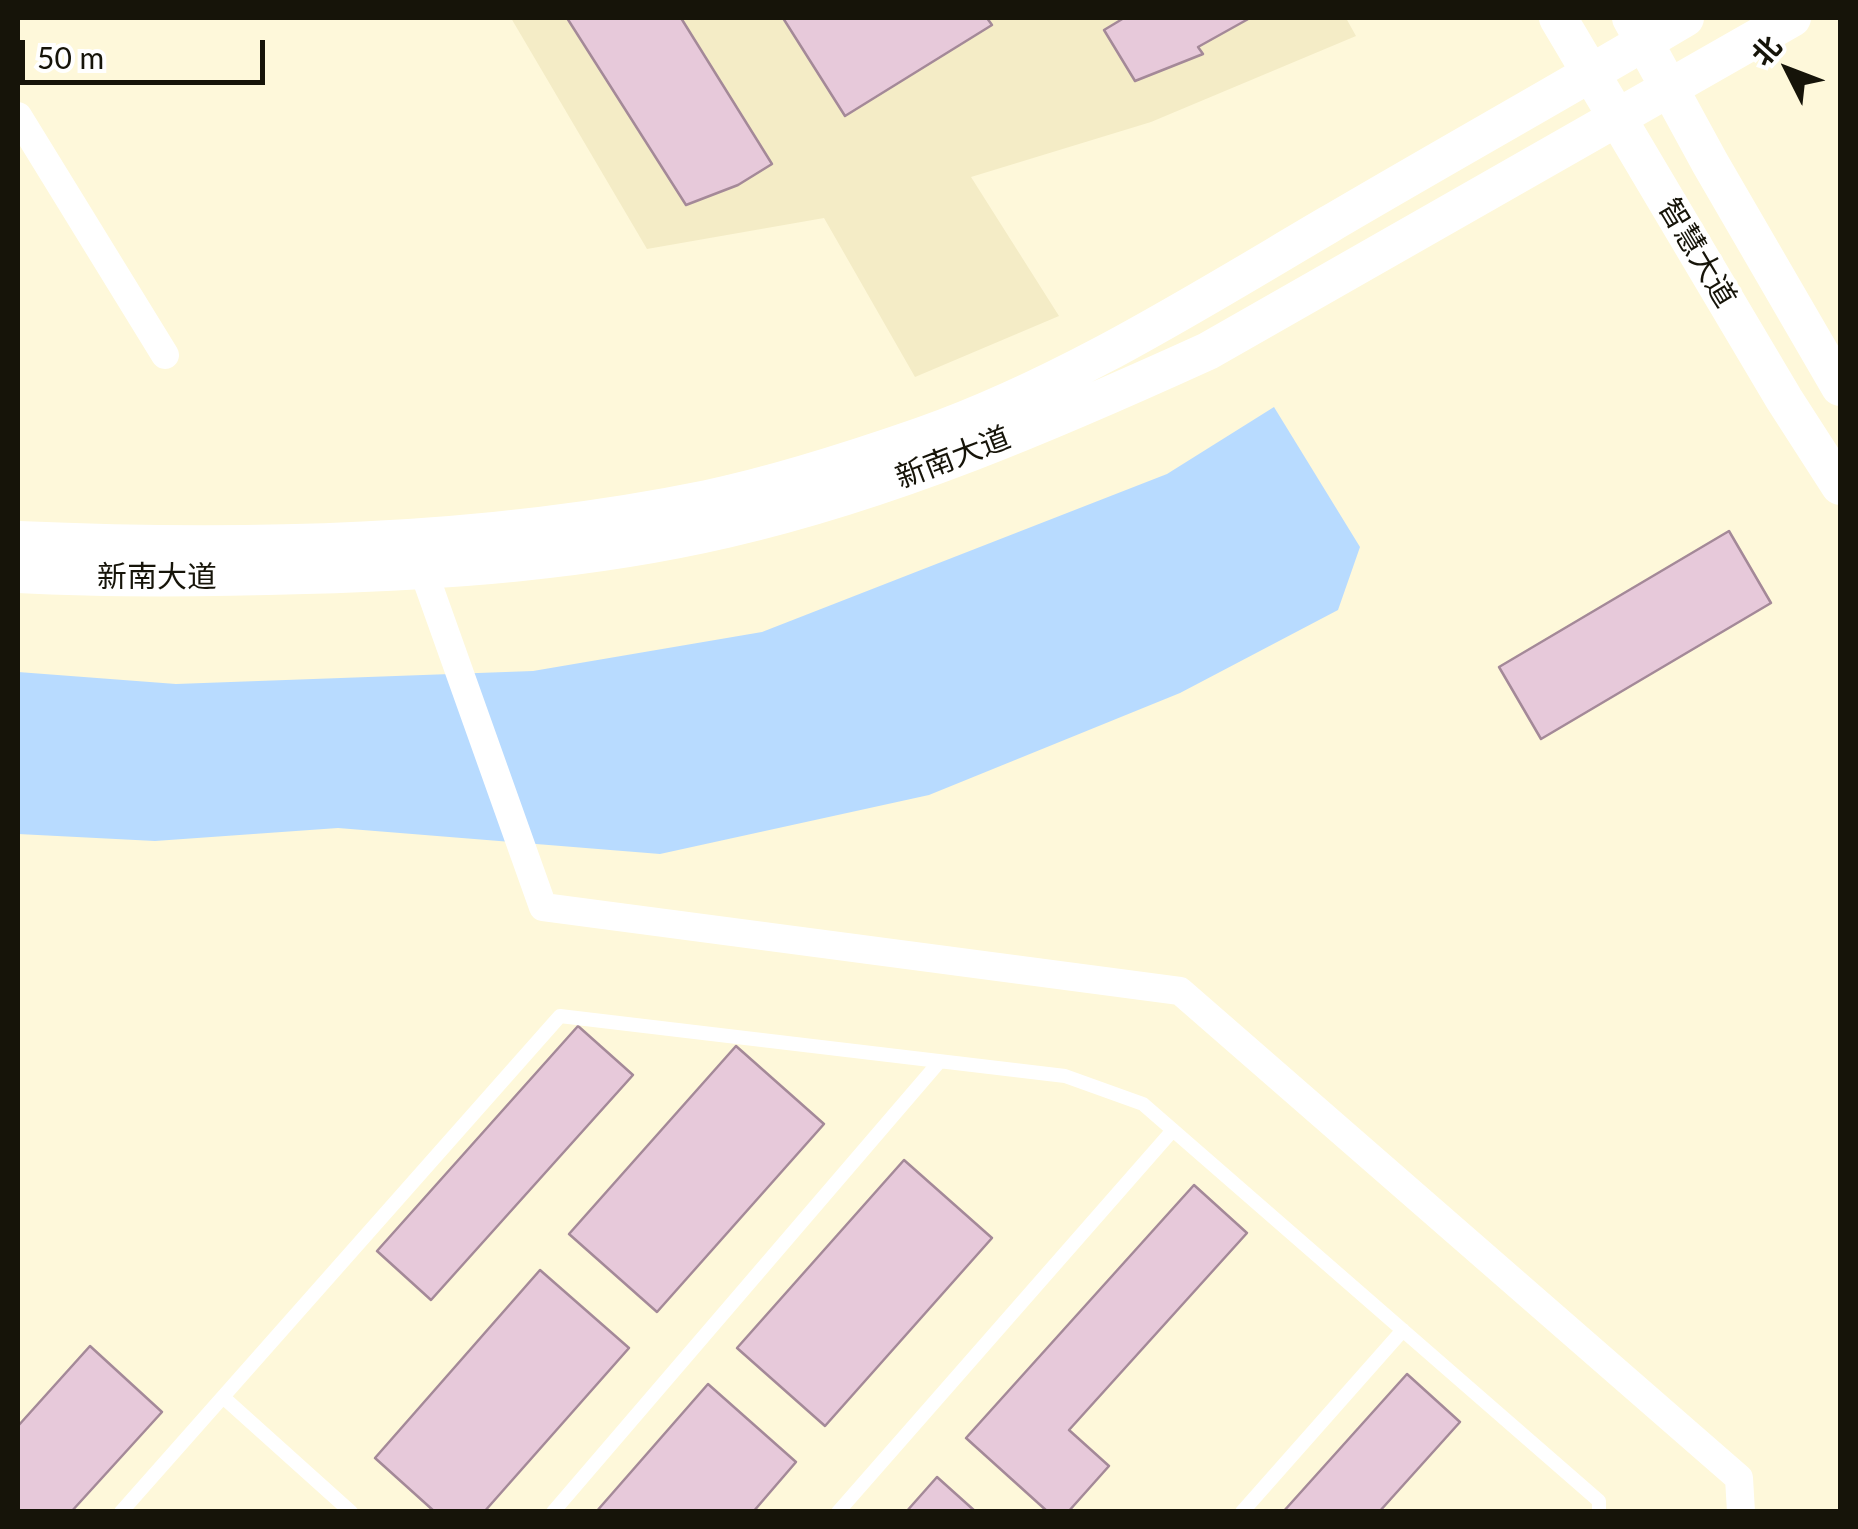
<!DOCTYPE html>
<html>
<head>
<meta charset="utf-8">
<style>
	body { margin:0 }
	#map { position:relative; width:1858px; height:1529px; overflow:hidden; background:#fef8da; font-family:Lato,"Noto Sans SC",sans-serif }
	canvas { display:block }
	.frame { position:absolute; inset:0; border:20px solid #161409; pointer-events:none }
	.north { position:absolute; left:1738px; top:20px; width:100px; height:100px; -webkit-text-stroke:8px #fff; paint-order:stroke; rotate:312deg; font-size:28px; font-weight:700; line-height:40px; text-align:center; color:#161409 }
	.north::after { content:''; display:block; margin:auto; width:35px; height:45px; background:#161409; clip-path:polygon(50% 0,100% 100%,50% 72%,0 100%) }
	.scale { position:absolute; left:20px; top:40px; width:245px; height:45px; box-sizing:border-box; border:5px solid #161409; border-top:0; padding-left:12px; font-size:30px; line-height:35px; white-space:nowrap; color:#161409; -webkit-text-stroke:8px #fff; paint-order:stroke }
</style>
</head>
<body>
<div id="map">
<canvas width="1858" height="1529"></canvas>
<div class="frame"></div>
<div class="north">北</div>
<div class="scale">50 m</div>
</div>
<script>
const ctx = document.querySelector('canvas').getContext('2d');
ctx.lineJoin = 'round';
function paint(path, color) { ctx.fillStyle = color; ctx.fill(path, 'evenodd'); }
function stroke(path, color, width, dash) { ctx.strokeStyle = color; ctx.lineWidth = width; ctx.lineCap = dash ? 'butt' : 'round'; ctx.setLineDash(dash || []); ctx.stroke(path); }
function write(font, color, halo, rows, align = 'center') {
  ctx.font = font + ' Lato,"Noto Sans SC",sans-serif'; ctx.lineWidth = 8; ctx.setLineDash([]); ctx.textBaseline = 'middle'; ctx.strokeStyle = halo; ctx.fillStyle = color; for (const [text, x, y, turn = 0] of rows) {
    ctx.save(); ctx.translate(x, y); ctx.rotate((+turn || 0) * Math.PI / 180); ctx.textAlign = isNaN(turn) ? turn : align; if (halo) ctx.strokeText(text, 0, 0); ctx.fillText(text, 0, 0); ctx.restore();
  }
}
paint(new Path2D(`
	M511,18H1346L1356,36L1151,122L971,177L1059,316L915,377L824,218L647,249Z`), '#f4ecc6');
paint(new Path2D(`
	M1274,407L1360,547L1338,610L1180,693L929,795L660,854L338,828L155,841L18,834V672L176,684L533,671L762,632L1167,474Z`), '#b8dbff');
const building = new Path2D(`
	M567,18H681L772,164L738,185L686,205Z
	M783,18H987L992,25L845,116Z
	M1124,18H1250L1198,47L1203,54L1135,81L1104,30Z
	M1729,531L1771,603L1541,739L1499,667Z
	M578,1026L633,1075L431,1300L377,1251Z
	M736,1046L824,1124L657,1312L569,1234Z
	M904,1160L992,1238L825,1426L737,1348Z
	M1194,1185L1247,1233L1069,1430L1109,1466L1068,1512H1048L966,1438Z
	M540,1270L629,1348L484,1512H435L375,1458Z
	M90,1346L162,1412L71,1512H18V1426Z
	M1407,1374L1460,1422L1379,1512H1283Z
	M708,1384L796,1462L753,1512H596Z
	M937,1477L976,1512H906Z`);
paint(building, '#e7c9da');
stroke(building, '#a48998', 2.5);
stroke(new Path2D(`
	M223,1397L351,1512
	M121,1512L560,1016L1065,1076L1143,1104L1599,1501V1512
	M553,1512L940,1061
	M838,1512L1173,1130
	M1242,1512L1403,1330`), '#fff', 14);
stroke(new Path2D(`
	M18,116L165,355
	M417,553L543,907L1180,991L1739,1478L1741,1512`), '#fff', 28);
stroke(new Path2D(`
	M1558,18L1784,399L1840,486
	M1631,18L1710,163L1840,387
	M18,540C245,550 482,545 707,499C779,484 853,460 922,436C1066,385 1197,302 1328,225C1447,155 1567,88 1685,18
	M18,574C113,579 209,578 305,575C446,571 588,561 726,529C894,490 1052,422 1208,351L1792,18`), '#fff', 38);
write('30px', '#161409', '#fff', [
	["智慧大道",1697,253,59],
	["新南大道",953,458,-21],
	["新南大道",157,577]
]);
</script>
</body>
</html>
